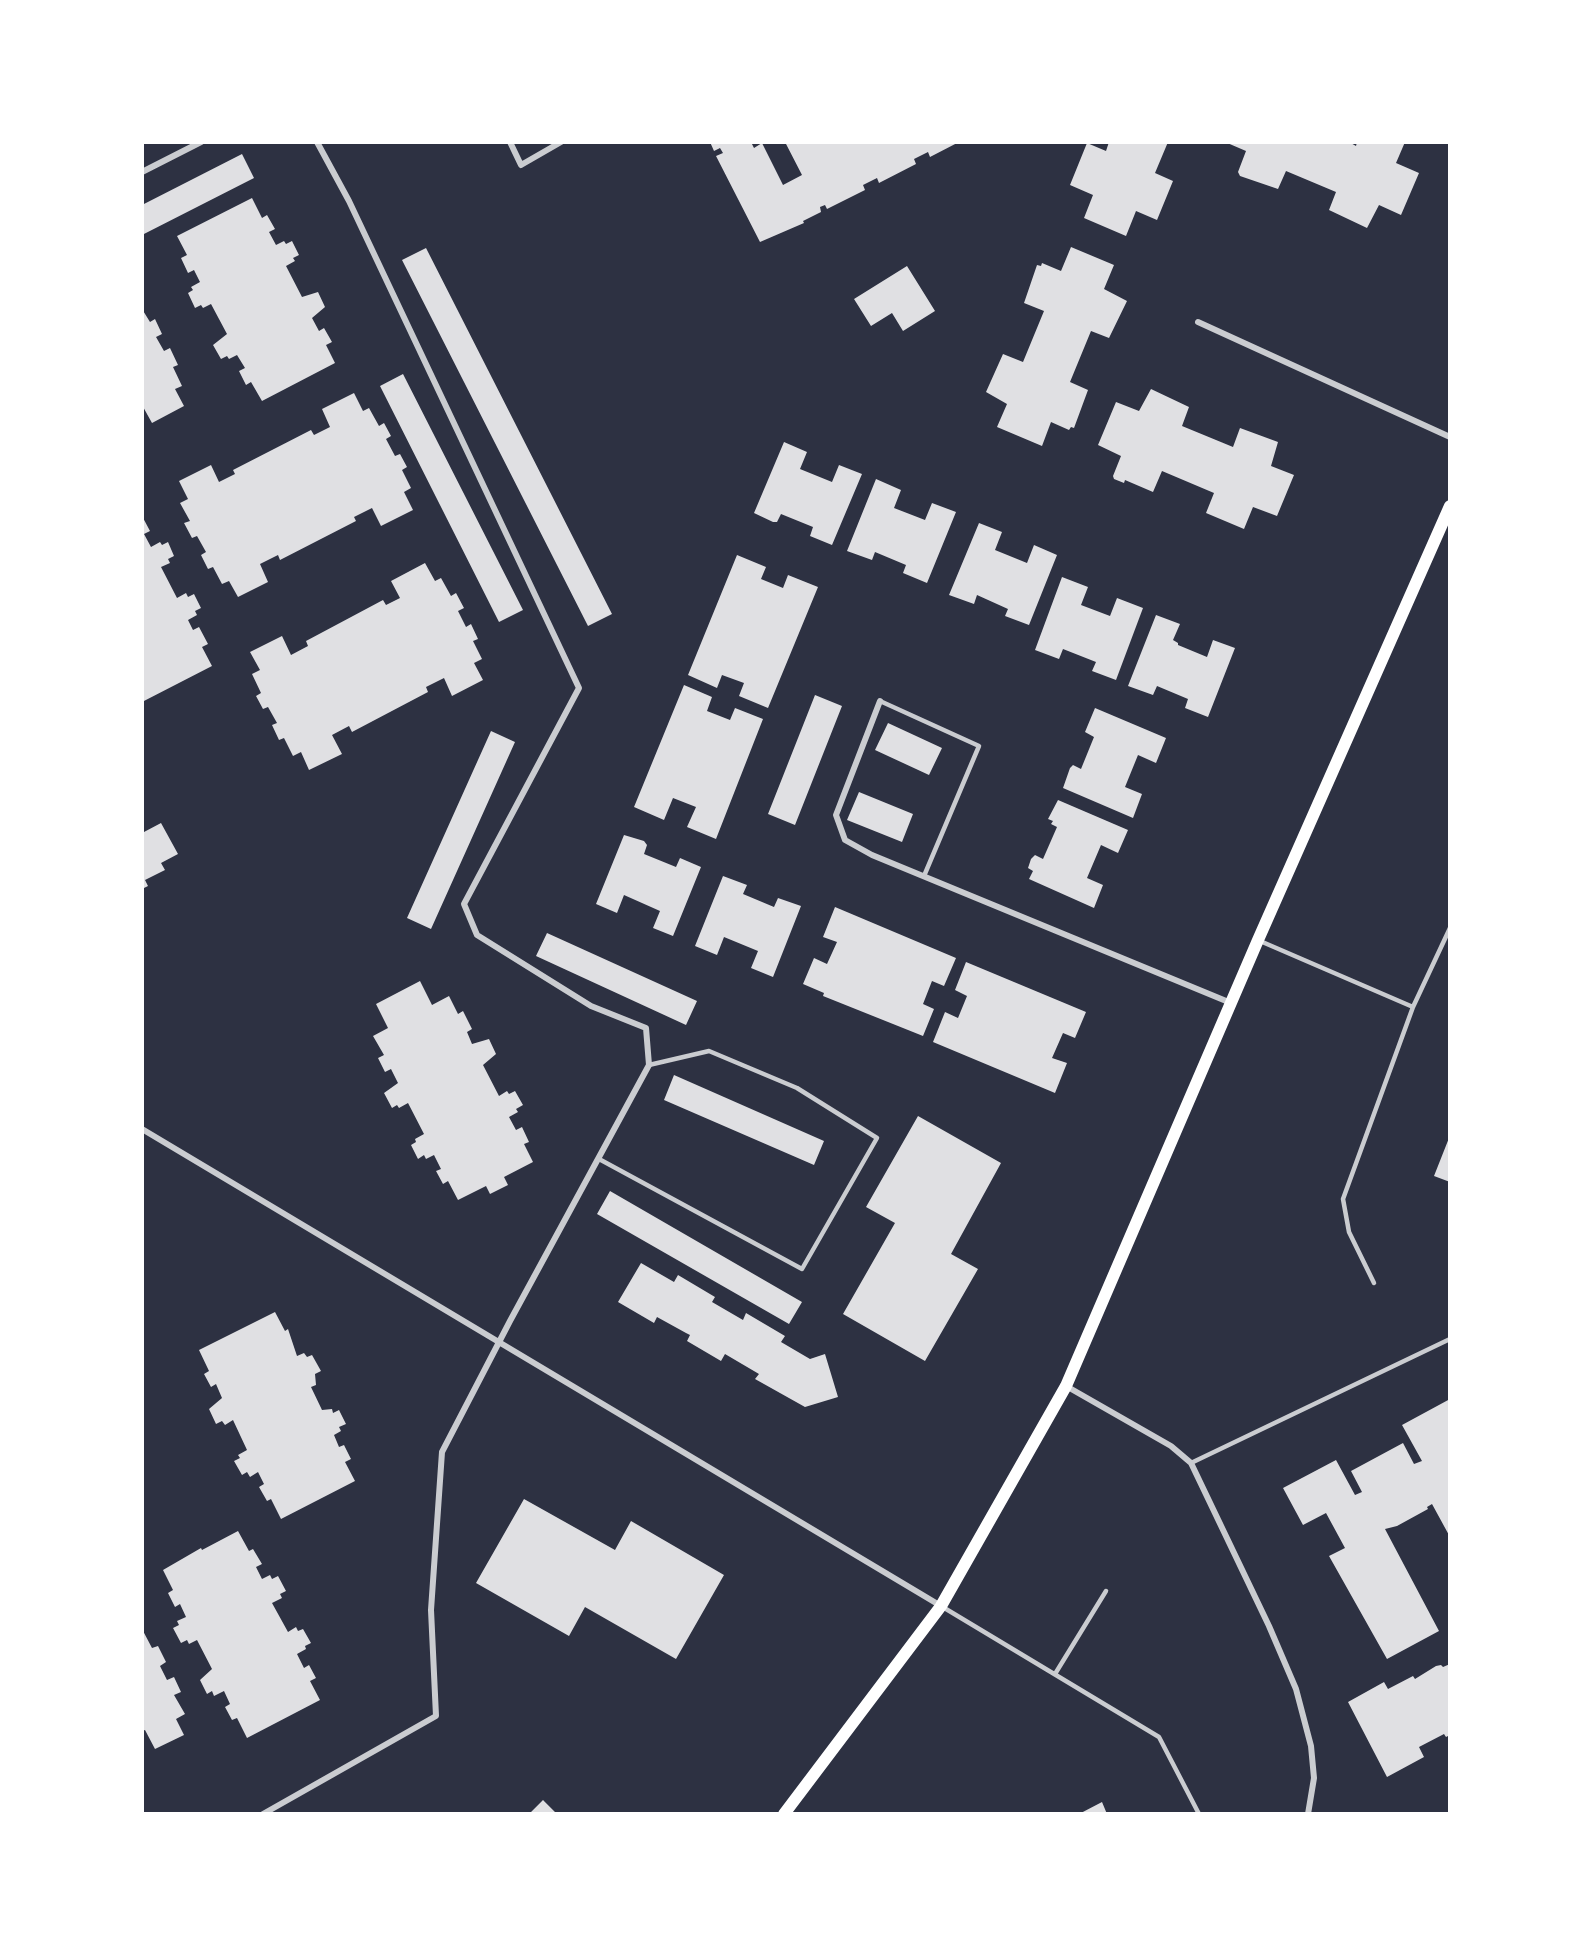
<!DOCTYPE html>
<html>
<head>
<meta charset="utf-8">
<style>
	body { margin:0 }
	#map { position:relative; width:1592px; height:1956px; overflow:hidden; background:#2d3142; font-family:"Open Sans",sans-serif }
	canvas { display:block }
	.frame { position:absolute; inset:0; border:144px solid #fff; pointer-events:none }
</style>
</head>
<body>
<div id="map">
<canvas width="1592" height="1956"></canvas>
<div class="frame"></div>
</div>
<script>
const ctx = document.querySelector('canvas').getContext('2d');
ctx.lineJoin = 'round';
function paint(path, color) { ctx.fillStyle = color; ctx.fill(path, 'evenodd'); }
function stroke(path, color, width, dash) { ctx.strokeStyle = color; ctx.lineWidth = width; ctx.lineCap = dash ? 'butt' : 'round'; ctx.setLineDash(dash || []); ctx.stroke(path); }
paint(new Path2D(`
	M710,142H751L754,148L762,143L783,185L802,175L785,142H959L930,157L928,152L914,159L916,164L879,183L877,178L863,185L865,190L827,209L825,205L820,207L821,212L803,221L804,223L760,242L716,156L723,153L720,148L714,151Z
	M1109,142H1168L1155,173L1173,181L1157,220L1136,211L1126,236L1084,218L1093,195L1070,185L1087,143L1106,151Z
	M1225,142H1349L1356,146L1357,142H1405L1396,163L1419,173L1401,215L1379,205L1367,228L1329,210L1336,192L1286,171L1278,189L1240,176L1238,172L1246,151Z
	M242,154L254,178L142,235V205Z
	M252,198L262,218L267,215L275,229L269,232L276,245L284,241L286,244L292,241L299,255L293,258L295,261L286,266L302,297L318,292L325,307L312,318L319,331L324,328L332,342L326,345L335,363L262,401L251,382L246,385L239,371L245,368L237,355L229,359L227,356L221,359L213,345L227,334L211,304L203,308L201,305L195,308L188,293L193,290L191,287L200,282L194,270L188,273L181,258L187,255L177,236Z
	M1071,247L1114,265L1104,289L1127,301L1109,338L1091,331L1070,382L1088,390L1074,428L1071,427L1069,430L1051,422L1042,446L997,427L1007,404L986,392L1003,354L1023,362L1044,311L1024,303L1037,265L1041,266L1042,263L1061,271Z
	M426,248L612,614L588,626L402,260Z
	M907,266L935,311L903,331L892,313L871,326L854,299Z
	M142,309L150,322L155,319L162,334L156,337L164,351L170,348L178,365L173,367L182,386L175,389L184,406L152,423L142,405Z
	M403,374L523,610L499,622L380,386Z
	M1151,389L1189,407L1182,426L1233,447L1240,428L1278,442L1271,466L1294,475L1277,516L1253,507L1244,529L1206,513L1214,493L1162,471L1153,492L1125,480L1124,483L1114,479L1113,476L1121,456L1098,445L1116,402L1139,411Z
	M354,393L363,411L369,408L379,426L384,423L391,436L386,439L395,456L400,454L407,467L402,470L411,488L404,492L413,510L381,526L372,508L354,517L356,521L280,560L278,555L260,564L268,582L238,597L229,581L222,584L213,567L208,569L201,555L206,552L197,536L192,538L184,523L190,521L180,503L188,499L179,481L211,465L219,482L235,474L233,470L311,430L314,435L330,427L322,409Z
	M784,442L807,452L800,469L832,482L839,465L862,474L832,545L810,536L813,527L781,514L777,522H773L754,513Z
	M876,479L901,490L894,508L925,520L932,503L956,512L927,583L903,573L906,565L875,552L872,560L847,551Z
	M142,516L150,531L144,534L151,547L160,542L162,545L168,542L174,556L168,559L170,563L161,567L177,598L186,593L188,597L194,594L201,608L195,611L197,615L188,620L193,630L199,627L208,644L202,647L212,666L142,702Z
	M979,523L1002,532L995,550L1027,563L1034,545L1057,555L1029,625L1005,616L1008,609L977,595L974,604L949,595Z
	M737,555L766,567L761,579L783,588L788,575L818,587L768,708L739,696L744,683L722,675L717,688L688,675Z
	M425,563L435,581L441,578L451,596L456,593L464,608L458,611L466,627L471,624L478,639L473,641L482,659L474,663L483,680L452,696L444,678L426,687L428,692L352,732L349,726L332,735L342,754L309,770L301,752L293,756L284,738L279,740L272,725L277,723L268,707L263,709L256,696L261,693L252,674L260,670L250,652L282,636L291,655L308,646L306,641L383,600L386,605L400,598L391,581Z
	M1062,577L1088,587L1081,605L1110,616L1117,598L1143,608L1116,680L1092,671L1096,662L1063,649L1059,659L1035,650Z
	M1156,615L1180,624L1173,640L1178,643V645L1207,657L1213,640L1235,648L1208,717L1185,708L1188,699L1157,686L1153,695L1128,686Z
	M684,685L712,697L707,711L730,720L735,708L763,719L716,839L687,827L696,807L673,798L664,820L634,807Z
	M815,695L842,706L795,825L768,814Z
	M1095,708L1166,738L1156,763L1138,755L1125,787L1142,794L1133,818L1063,788L1070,768L1073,765L1081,769L1094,737L1085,732Z
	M888,723L942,748L929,775L875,750Z
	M491,731L515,742L431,929L407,918Z
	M859,792L913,814L902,842L847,820Z
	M1058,800L1128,830L1118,853L1101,845L1087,878L1103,885L1094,908L1029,879L1033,871L1028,868L1031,859L1035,855L1043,859L1057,827L1051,824L1053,821L1048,819Z
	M161,823L178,854L161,863L165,870L145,880L148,886L142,889V829L144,832Z
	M624,835L644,841L647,845L644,854L676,867L680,858L701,867L673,936L653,928L660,911L624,895L617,913L596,904Z
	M723,876L747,885L743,894L774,907L778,898L801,906L773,977L751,968L758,951L724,937L717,955L695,946Z
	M835,907L956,958L944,986L932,981L923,1004L934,1009L923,1036L823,996L824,993L803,984L814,958L827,964L837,942L823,937Z
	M547,933L697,1001L686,1025L536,956Z
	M966,962L1086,1012L1075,1038L1063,1033L1052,1058L1067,1063L1055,1093L933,1042L945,1012L958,1018L967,996L955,990Z
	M420,981L432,1005L449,996L458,1014L463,1011L472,1029L467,1032L472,1044L489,1039L496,1054L483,1065L499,1096L507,1091L509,1094L515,1091L523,1105L516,1109L518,1112L509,1117L516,1130L522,1127L529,1142L524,1144L533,1162L504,1177L508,1185L490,1194L486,1186L458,1200L448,1181L443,1184L436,1171L441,1169L434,1155L426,1159L424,1155L418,1159L411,1145L416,1142L415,1139L424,1134L408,1103L399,1108L397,1105L392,1108L384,1093L398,1083L391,1069L385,1072L378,1058L384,1055L373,1036L388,1028L376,1004Z
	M674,1075L824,1141L814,1165L664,1100Z
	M918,1116L1001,1163L951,1254L978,1269L925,1361L843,1314L895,1223L866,1207Z
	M1449,1138H1450V1182L1434,1176Z
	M610,1191L802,1302L789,1324L597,1214Z
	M641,1263L674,1282L678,1275L715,1297L712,1302L743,1320L746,1313L785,1336L781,1342L810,1359L825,1354L838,1397L805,1407L755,1379L759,1374L725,1354L721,1361L687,1341L690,1335L686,1333L657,1317L654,1323L618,1302Z
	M275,1312L285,1331L288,1329L297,1356L304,1353L307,1357L312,1355L321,1371L315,1374L316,1385L311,1387L322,1410L332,1409L333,1413L339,1410L346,1424L339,1427L341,1431L334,1435L339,1447L344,1445L351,1459L345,1462L355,1481L281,1519L271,1499L267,1501L259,1487L264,1484L258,1472L250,1477L247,1472L242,1475L234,1461L240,1458L238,1455L247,1450L233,1420L225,1425L222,1421L216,1424L209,1409L222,1398L216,1384L211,1387L204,1374L209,1371L199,1350Z
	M1450,1399V1537L1432,1504L1427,1507L1428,1509L1397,1526L1385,1529L1439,1631L1387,1659L1329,1556L1345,1548L1326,1513L1303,1525L1283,1488L1336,1460L1355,1495L1362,1492L1351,1471L1403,1443L1414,1464L1422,1461L1402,1425Z
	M524,1499L615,1550L631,1521L724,1575L676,1659L585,1607L569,1636L476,1583Z
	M238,1531L249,1551L253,1549L262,1564L256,1567L262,1579L270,1575L272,1579L278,1576L286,1591L280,1594L282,1598L272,1603L288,1632L296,1627L298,1631L303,1629L311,1643L305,1646L306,1649L297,1654L304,1668L309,1665L316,1678L310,1681L320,1700L247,1738L237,1718L232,1720L225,1707L230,1704L224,1691L214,1696L212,1691L207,1694L200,1680L212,1669L197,1640L189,1644L187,1640L181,1643L173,1628L179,1625L177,1621L186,1617L180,1604L175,1607L168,1593L173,1590L163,1570L201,1548L202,1550Z
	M142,1629L152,1648L158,1646L166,1662L160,1666L167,1680L174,1677L181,1692L174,1695L185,1714L176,1719L184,1735L155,1749L145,1730L142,1731Z
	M1450,1664V1735L1446,1737L1444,1734L1419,1747L1424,1757L1387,1777L1348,1702L1384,1682L1388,1689L1413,1676L1415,1679L1436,1666L1441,1665L1443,1667Z
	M543,1800L557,1814H529Z
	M1102,1802L1107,1814H1079Z`), '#e0e0e3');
stroke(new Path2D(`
	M880,701L979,746L924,876
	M1260,941L1413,1007L1343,1199L1349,1232L1374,1283
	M1413,1007L1450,928
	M599,1159L802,1269L877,1138L797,1088L709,1051L649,1065
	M1191,1463L1450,1339
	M941,1606L1159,1737L1199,1814
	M1055,1674L1106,1591`), '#caccd0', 4.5);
stroke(new Path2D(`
	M510,142L521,165L561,142
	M142,172L201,142
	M1198,322L1450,437
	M880,701L836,815L845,840L872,855L1231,1003
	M142,1129L941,1606
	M1066,1386L1171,1446L1191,1463L1269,1626L1296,1689L1311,1746L1314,1778L1308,1814
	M263,1814L436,1716L431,1610L442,1452L510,1321L649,1065L646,1028L591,1006L477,935L464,904L579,688L349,201L317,142`), '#caccd0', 6);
stroke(new Path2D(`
	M784,1814L941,1606L1066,1386L1258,940L1450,506`), '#fff', 12);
</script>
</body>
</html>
